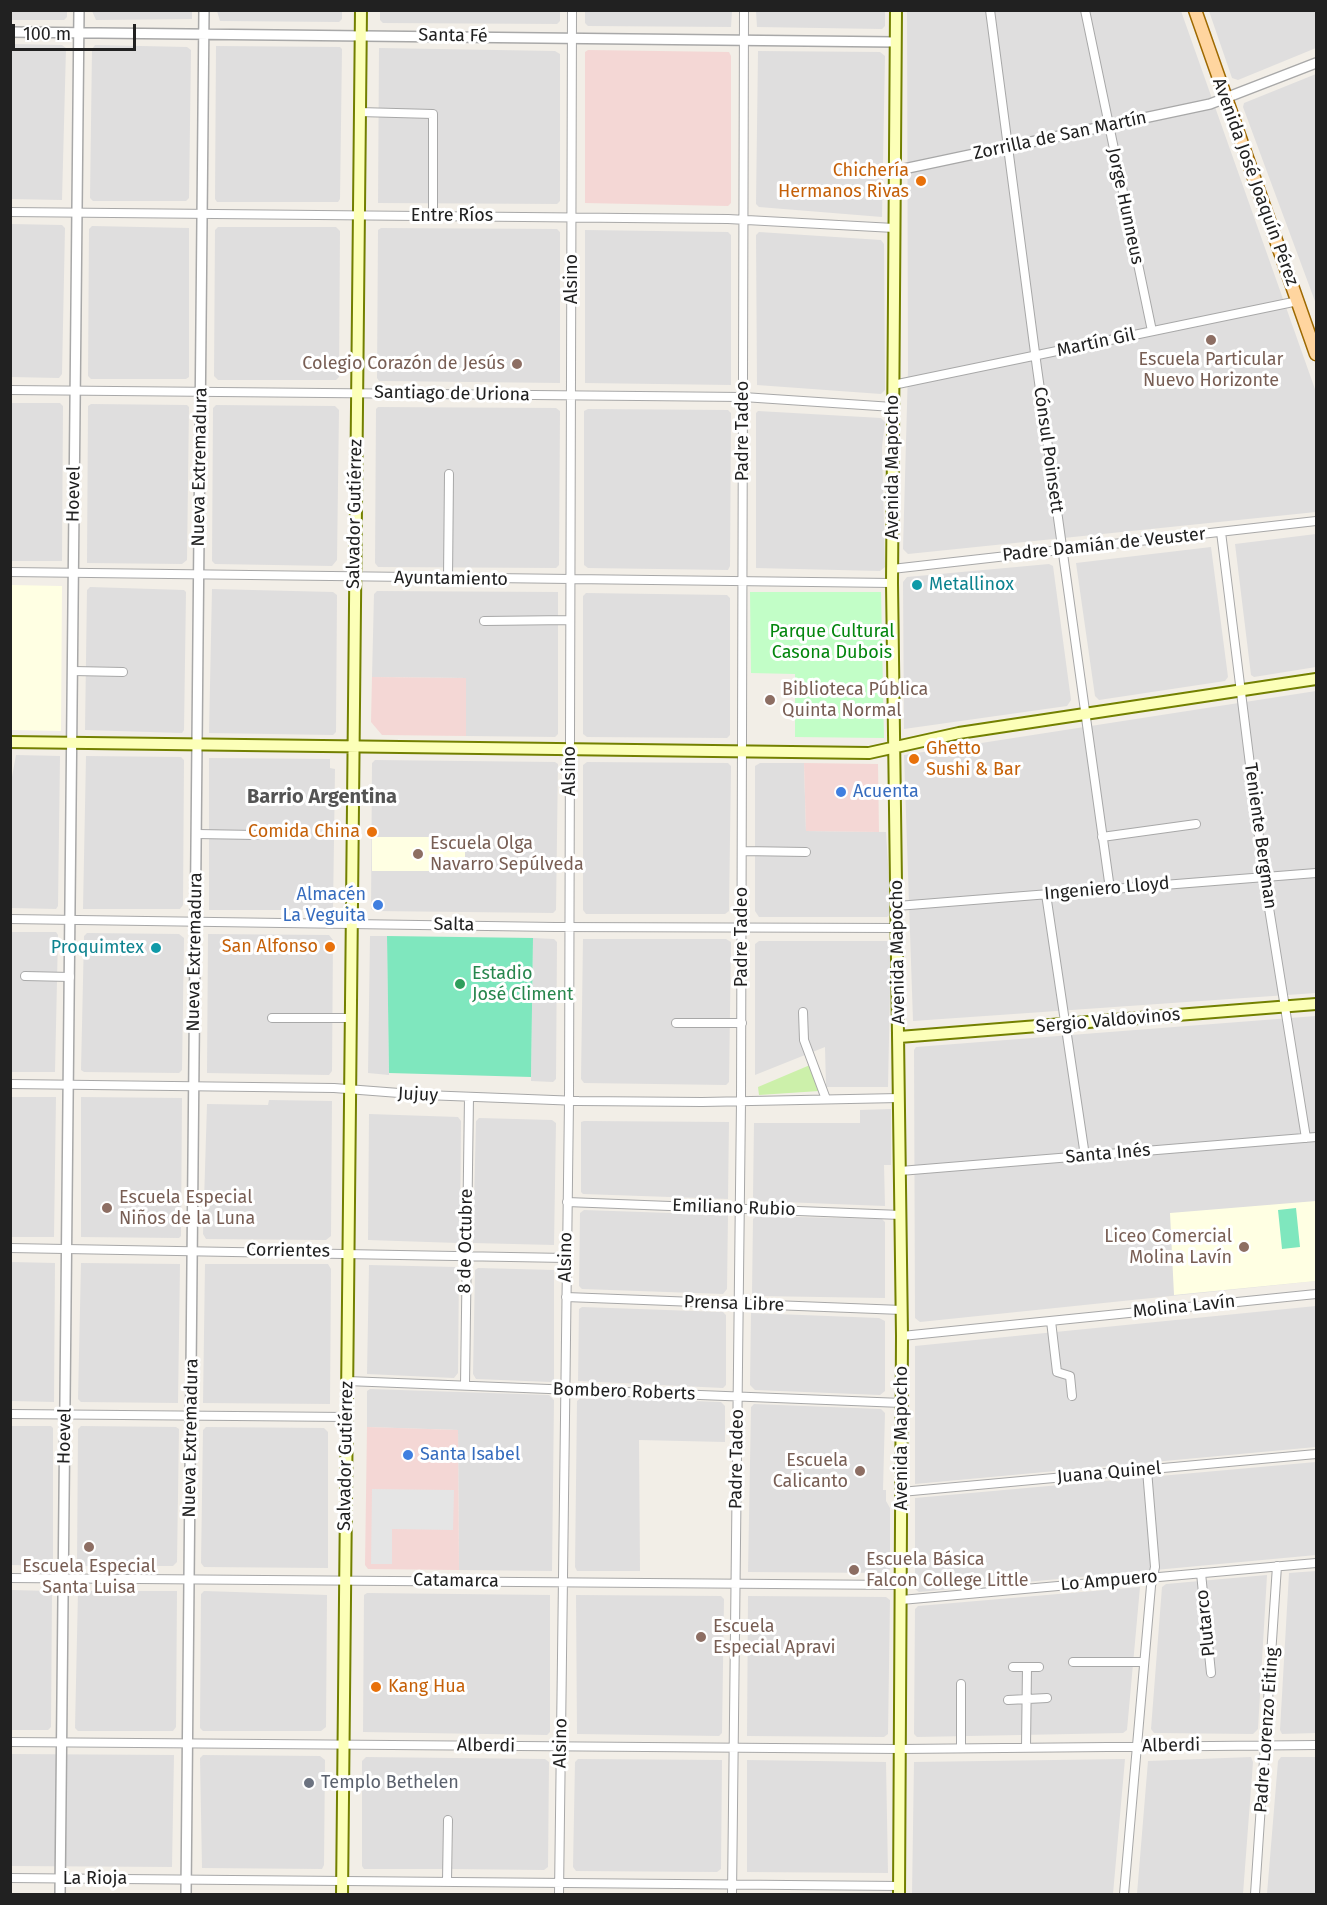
<!DOCTYPE html>
<html>
<head>
<meta charset="utf-8">
<style>
	body { margin:0 }
	#map { position:relative; width:1327px; height:1905px; overflow:hidden; background:#f2eee7; font-family:"Fira Sans",sans-serif }
	canvas { display:block }
	.frame { position:absolute; inset:0; border:12px solid #212121; pointer-events:none }
	.scale { position:absolute; left:12px; top:24px; width:124px; height:27px; box-sizing:border-box; border:3px solid #212121; border-top:0; padding-left:8px; font-size:18px; line-height:21px; white-space:nowrap; color:#212121; -webkit-text-stroke:4px #fff; paint-order:stroke }
</style>
</head>
<body>
<div id="map">
<canvas width="1327" height="1905"></canvas>
<div class="frame"></div>
<div class="scale">100 m</div>
</div>
<script>
const ctx = document.querySelector('canvas').getContext('2d');
ctx.lineJoin = 'round';
function paint(path, color) { ctx.fillStyle = color; ctx.fill(path, 'evenodd'); }
function stroke(path, color, width, dash) { ctx.strokeStyle = color; ctx.lineWidth = width; ctx.lineCap = dash ? 'butt' : 'round'; ctx.setLineDash(dash || []); ctx.stroke(path); }
function write(font, color, halo, rows, align = 'center') {
  ctx.font = font + ' "Fira Sans",sans-serif'; ctx.lineWidth = 6; ctx.setLineDash([]); ctx.textBaseline = 'middle'; ctx.strokeStyle = halo; ctx.fillStyle = color; for (const [text, x, y, turn = 0] of rows) {
    ctx.save(); ctx.translate(x, y); ctx.rotate((+turn || 0) * Math.PI / 180); ctx.textAlign = isNaN(turn) ? turn : align; if (halo) ctx.strokeText(text, 0, 0); ctx.fillText(text, 0, 0); ctx.restore();
  }
}
paint(new Path2D(`
	M11,10L67,11V17L64,20H11Z
	M92,11H192V19L96,20Z
	M217,11H342V19L339,22L220,21Z
	M380,11H560V21L557,24L383,23L380,20Z
	M585,11H732L731,27L588,26L585,23Z
	M756,11H885V26L882,29L757,27Z
	M907,11H1181L1316,392V512L908,554L903,549L908,370Z
	M1209,11H1316V48L1238,80L1232,78Z
	M11,44L62,45L66,48L62,200L11,199Z
	M95,45L187,47L191,50L189,198L186,201H93L90,198L92,49Z
	M216,46L340,47L342,49L340,199L338,202H217L215,199Z
	M379,48L555,51L560,54V201L557,204L378,203Z
	M758,51L880,52L885,56L882,217L759,207L756,204Z
	M1316,74V304L1243,107L1244,103Z
	M11,224L62,225L65,228L62,374L59,378L11,377Z
	M92,226L189,228V377L186,379H91L88,376L89,229Z
	M218,227H336L340,231L339,377L336,380H218L214,376L215,230Z
	M381,228L557,229L560,232V383L379,381L377,378L378,230Z
	M585,230L728,232L731,235V385L585,383Z
	M759,232L881,240L884,244L885,390L881,394L757,385L756,235Z
	M11,403H60L63,406L62,561H11Z
	M91,404L187,405L189,407L187,560L182,564L87,563L88,406Z
	M216,405L335,406L339,410L337,560L332,566L215,564L212,561L213,408Z
	M378,407L556,408L560,411L559,565L556,568L378,567L375,563L376,409Z
	M588,409L728,410L731,413L730,566L728,570L588,568L584,565V411Z
	M758,411L881,418L885,422L882,447L885,567L880,571L756,568V413Z
	M1316,534V667L1254,677L1251,675L1235,544Z
	M1211,547L1228,677L1225,681L1099,700L1095,696L1076,563Z
	M1049,564L1053,566L1071,700L1067,706L904,729L903,582L907,577Z
	M90,587L184,590L186,592L184,730L182,733L85,730L87,590Z
	M212,589L333,592L337,595L336,732L333,735L209,733Z
	M377,591L558,592V734L555,737L466,736V678L372,677L374,594Z
	M586,593L727,595L730,598V735L727,738L587,737L583,734V596Z
	M1316,691V993L913,1021L904,755Z
	M16,755L60,756L58,906L56,909L11,908L10,788Z
	M86,756L181,757L184,760L183,905L180,909H83Z
	M209,758L330,759V768L335,769L333,910H209Z
	M375,760L555,762L558,764L556,910L553,913L374,911L371,909L372,763Z
	M587,762L728,763L731,766L729,911L725,914H586L583,910V765Z
	M760,763H804L806,831L886,832L891,914L887,917H759L755,911V766Z
	M11,932H56L58,935L55,1072H11Z
	M87,933L179,934L184,938L182,1070L179,1073L84,1072L81,1070L84,936Z
	M208,934L329,935L333,940L332,1071L329,1075L207,1073Z
	M370,936H387L389,1075L368,1073Z
	M533,938L554,939L557,942L556,1079L553,1082L531,1081Z
	M583,939H726L731,942L729,1082L726,1085L584,1083L581,1079Z
	M759,941H891L888,1087H826L825,1047L755,1075V944Z
	M1316,1016V1281L920,1322L915,1318L914,1050L916,1047Z
	M11,1097H56L54,1237H11Z
	M81,1097L182,1098L181,1236L179,1238L81,1237Z
	M269,1100L332,1101L331,1236L326,1240L206,1239L203,1234L207,1104L268,1105Z
	M891,1109V1165H884L885,1206L757,1201L753,1197L754,1123H860V1110Z
	M369,1114L458,1117L461,1121L460,1241L458,1243L368,1240Z
	M479,1118L552,1120L556,1123L554,1245L473,1243L476,1121Z
	M584,1121L729,1122L728,1199L583,1194L581,1192V1122Z
	M584,1210L728,1215L727,1289L723,1294L582,1289L579,1286L580,1213Z
	M756,1216L882,1219L885,1222V1298L756,1296L752,1293L753,1219Z
	M11,1262L55,1263L54,1402L11,1401Z
	M81,1263L180,1264L178,1403L81,1402L78,1399Z
	M205,1264H328L331,1269L330,1404L203,1403Z
	M369,1265L456,1267L459,1270L458,1373L454,1378L367,1374Z
	M478,1268L554,1270V1380L551,1382L476,1379L473,1374L475,1270Z
	M1316,1306V1447L915,1484V1346Z
	M582,1307L723,1312L726,1315V1385L723,1388L578,1381L579,1309Z
	M751,1313L879,1318L885,1321V1391L880,1395L755,1390L750,1385Z
	M370,1389L549,1395L554,1400L552,1571L459,1570L458,1430L367,1427V1391Z
	M582,1397L721,1402L725,1406V1442L639,1440L640,1571H577L575,1567L577,1401Z
	M754,1404L881,1409L885,1413L883,1490H886V1501L890,1508V1569L886,1573L748,1572L751,1407Z
	M11,1426H51L53,1428V1562L49,1566L11,1565Z
	M81,1426L176,1427L179,1429L177,1562L173,1566H77L78,1429Z
	M206,1427L324,1428L328,1432V1568L204,1567L201,1563L203,1430Z
	M1316,1462V1555L919,1592L915,1589V1498Z
	M1316,1571V1733L1282,1734L1280,1730L1289,1573Z
	M1267,1575L1258,1729L1253,1734L1154,1733L1151,1729L1162,1587L1166,1584Z
	M1140,1587L1127,1730L1123,1733L917,1737L914,1734L915,1609L918,1606Z
	M11,1590L52,1591L51,1727L48,1730H11Z
	M78,1591H177L176,1727L173,1731H78L75,1728Z
	M204,1591L327,1595L326,1727L321,1731H203L200,1728L201,1594Z
	M367,1593L550,1595V1732L547,1735L363,1732L364,1595Z
	M576,1595L721,1596L724,1599L722,1733L719,1736L577,1734Z
	M748,1596L886,1597L890,1600L888,1734L884,1737L747,1736Z
	M11,1754L174,1755L172,1867L11,1866Z
	M203,1755L320,1756L325,1760L324,1865L322,1869L202,1868L200,1758Z
	M366,1757L545,1759L549,1762L548,1867L544,1870L452,1869L453,1818L446,1817L445,1866L442,1869H364L362,1866V1761Z
	M1251,1757L1253,1762L1243,1894H1137L1148,1761Z
	M1281,1757H1316V1894H1267L1278,1761Z
	M578,1759L722,1760L721,1869L717,1872L576,1871L573,1867L575,1762Z
	M1125,1759L1113,1894H912L914,1762Z
	M747,1760L886,1762L888,1873L747,1872Z`), '#dfdede');
paint(new Path2D(`
	M588,50L729,52L731,56V203L728,206L585,203V52Z
	M372,677L466,678V736L382,735L371,722Z
	M804,763L878,764L879,832L806,831Z
	M367,1427L458,1430L459,1570L368,1569L365,1565Z`), '#f4d7d5');
paint(new Path2D(`
	M11,585L62,586L61,731L11,730Z
	M372,837H465V871H372Z
	M1316,1201V1281L1174,1295L1170,1213Z`), '#ffffe3');
paint(new Path2D(`
	M810,1065L819,1091L759,1095L758,1087Z`), '#ccf0aa');
paint(new Path2D(`
	M750,592H881L884,738L795,737V674L751,673Z`), '#c2fec7');
paint(new Path2D(`
	M387,936L533,938L531,1077L389,1073Z
	M1296,1208L1300,1247L1282,1249L1278,1210Z`), '#7fe7be');
paint(new Path2D(`
	M372,1489L454,1490L453,1530L392,1529V1564H371Z`), '#e5e5e5');
const minor = new Path2D(`
	M990,10L1037,368L1110,889
	M1085,10L1152,331
	M359,112L433,114V215
	M10,212L728,219L894,228
	M893,385L1298,301
	M10,390L743,397L893,407
	M1221,532L1264,877L1306,1138
	M892,569L1316,521
	M10,572L892,583
	M448,579L449,474
	M484,621L570,620
	M73,671L123,672
	M197,834L256,835
	M1102,837L1196,824
	M742,851L806,852
	M1046,894L1085,1156
	M897,906L1316,873
	M10,919L555,927L898,928
	M25,976L70,977
	M803,1012L804,1040L826,1099
	M272,1018H350
	M676,1023H742
	M10,1084L334,1088L425,1095L579,1101L702,1102L899,1098
	M900,1171L1316,1137
	M567,1202L901,1215
	M10,1248L566,1258
	M566,1297L902,1310
	M1051,1321L1057,1372L1070,1376L1072,1396
	M902,1336L1316,1294
	M347,1381L902,1403
	M465,1385L469,1097
	M10,1414L347,1417
	M901,1492L1316,1454
	M1201,1573L1211,1673
	M10,1578L901,1585
	M901,1600L1316,1563
	M1073,1662H1144
	M1013,1667H1039
	M1008,1700L1047,1698
	M10,1742L900,1749L1316,1745
	M1026,1747L1027,1667
	M961,1748V1684
	M10,1878L899,1886
	M447,1881L448,1820
	M559,1894L569,1101L572,10
	M732,1894L741,1101L744,10
	M1124,1894L1151,1586L1155,1567L1147,1470
	M1255,1894L1277,1566`);
const tertiary = new Path2D(`
	M10,32L895,42
	M894,171L1210,104L1316,63
	M60,1894L79,10
	M186,1894L204,10`);
const secondary = new Path2D(`
	M896,10L892,583L902,1336L899,1894
	M10,742L869,753L959,733L1316,679
	M899,1037L1316,1004
	M342,1894L361,10`);
const primary = new Path2D(`
	M1195,10L1316,354`);
stroke(minor, '#a8a8a8', 10);
stroke(tertiary, '#a8a8a8', 12);
stroke(secondary, '#738000', 14);
stroke(primary, '#9e6900', 15);
stroke(minor, '#fff', 8);
stroke(tertiary, '#fff', 9);
stroke(secondary, '#fcffb8', 10);
stroke(primary, '#ffd59f', 12);
for (const [x, y, r, color] of [
	[921,181,6,"#e8710a"],
	[1211,340,6,"#8d6e63"],
	[517,364,6,"#8d6e63"],
	[917,585,6,"#0f9aa8"],
	[770,700,6,"#8d6e63"],
	[914,759,6,"#e8710a"],
	[841,792,6,"#3f7fe0"],
	[372,832,6,"#e8710a"],
	[418,854,6,"#8d6e63"],
	[378,905,6,"#3f7fe0"],
	[330,947,6,"#e8710a"],
	[156,948,6,"#0f9aa8"],
	[460,984,6,"#2e9e5b"],
	[107,1208,6,"#8d6e63"],
	[1244,1247,6,"#8d6e63"],
	[408,1455,6,"#3f7fe0"],
	[860,1471,6,"#8d6e63"],
	[89,1547,6,"#8d6e63"],
	[854,1570,6,"#8d6e63"],
	[701,1637,6,"#8d6e63"],
	[376,1687,6,"#e8710a"],
	[309,1783,6,"#6b7280"]
]) { const dot = new Path2D(); dot.arc(x, y, r, 0, 2 * Math.PI); ctx.fillStyle = color; ctx.fill(dot); stroke(dot, '#fff', 2); }
write('18px', '#212121', '#fff', [
	["Santa Fé",453,36,1],
	["Zorrilla de San Martín",1060,136,-12],
	["Avenida José Joaquín Pérez",1255,182,70],
	["Jorge Hunneus",1125,206,78],
	["Entre Ríos",452,216],
	["Alsino",572,279,-90],
	["Martín Gil",1096,343,-12],
	["Santiago de Uriona",452,394,1],
	["Padre Tadeo",743,431,-90],
	["Cónsul Poinsett",1048,450,82],
	["Nueva Extremadura",200,467,-89],
	["Avenida Mapocho",893,467,-90],
	["Hoevel",74,494,-89],
	["Salvador Gutiérrez",355,514,-89],
	["Padre Damián de Veuster",1104,545,-6],
	["Ayuntamiento",451,579,1],
	["Alsino",570,771,-90],
	["Teniente Bergman",1260,836,82],
	["Ingeniero Lloyd",1107,889,-5],
	["Salta",454,925,1],
	["Padre Tadeo",742,937,-90],
	["Nueva Extremadura",195,952,-89],
	["Avenida Mapocho",898,952,-91],
	["Sergio Valdovinos",1108,1021,-5],
	["Jujuy",418,1095,3],
	["Santa Inés",1108,1154,-5],
	["Emiliano Rubio",734,1208,2],
	["8 de Octubre",466,1241,-89],
	["Corrientes",288,1251,1],
	["Alsino",566,1257,-89],
	["Prensa Libre",734,1304,2],
	["Molina Lavín",1184,1307,-6],
	["Bombero Roberts",624,1392,2],
	["Hoevel",65,1436,-89],
	["Nueva Extremadura",191,1438,-89],
	["Avenida Mapocho",902,1438,-90],
	["Salvador Gutiérrez",346,1456,-89],
	["Padre Tadeo",737,1459,-89],
	["Juana Quinel",1109,1473,-5],
	["Catamarca",456,1581,1],
	["Lo Ampuero",1109,1581,-5],
	["Plutarco",1206,1623,-96],
	["Padre Lorenzo Eiting",1267,1730,-86],
	["Alsino",561,1743,-89],
	["Alberdi",486,1746,1],
	["Alberdi",1171,1746,-1],
	["La Rioja",95,1879]
]);
write('18px', '#c56008', '#fff', [
	["Chichería",909,171],
	["Hermanos Rivas",909,192],
	["Ghetto",926,749,"left"],
	["Sushi & Bar",926,770,"left"],
	["Comida China",360,832],
	["San Alfonso",318,947],
	["Kang Hua",388,1687,"left"]
], 'right');
write('18px', '#785e54', '#fff', [
	["Escuela Particular",1211,360,"center"],
	["Nuevo Horizonte",1211,381,"center"],
	["Colegio Corazón de Jesús",505,364,"right"],
	["Biblioteca Pública",782,690],
	["Quinta Normal",782,711],
	["Escuela Olga",430,844],
	["Navarro Sepúlveda",430,865],
	["Escuela Especial",119,1198],
	["Niños de la Luna",119,1219],
	["Liceo Comercial",1232,1237,"right"],
	["Molina Lavín",1232,1258,"right"],
	["Escuela",848,1461,"right"],
	["Calicanto",848,1482,"right"],
	["Escuela Básica",866,1560],
	["Falcon College Little",866,1581],
	["Escuela Especial",89,1567,"center"],
	["Santa Luisa",89,1588,"center"],
	["Escuela",713,1627],
	["Especial Apravi",713,1648]
], 'left');
write('18px', '#0d838f', '#fff', [
	["Metallinox",929,585],
	["Proquimtex",144,948,"right"]
], 'left');
write('18px', '#03860d', '#fff', [
	["Parque Cultural",832,632],
	["Casona Dubois",832,653]
]);
write('18px', '#366cbe', '#fff', [
	["Acuenta",853,792],
	["Almacén",366,895,"right"],
	["La Veguita",366,916,"right"],
	["Santa Isabel",420,1455]
], 'left');
write('18px', '#27864d', '#fff', [
	["Estadio",472,974],
	["José Climent",472,995]
], 'left');
write('18px', '#5b616d', '#fff', [
	["Templo Bethelen",321,1783]
], 'left');
write('bold 20px', '#545454', '#fff', [
	["Barrio Argentina",322,797]
]);
</script>
</body>
</html>
